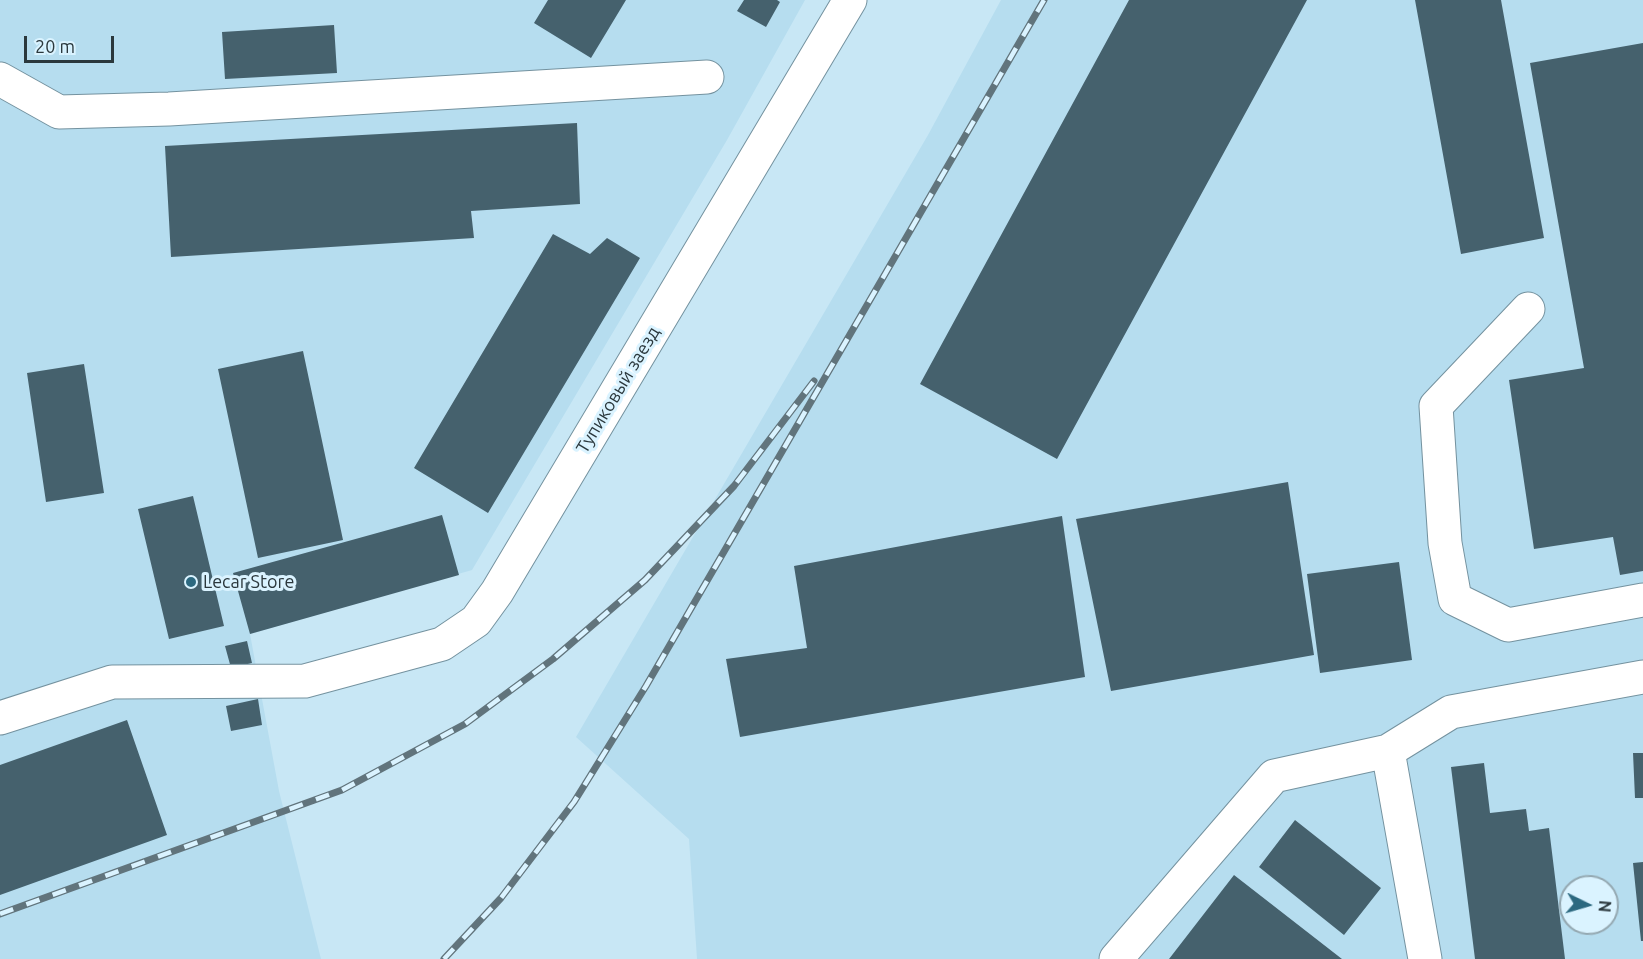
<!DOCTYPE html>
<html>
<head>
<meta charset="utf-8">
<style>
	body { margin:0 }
	#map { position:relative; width:1643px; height:959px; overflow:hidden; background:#c8e7f5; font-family:Ubuntu,sans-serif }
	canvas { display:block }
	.north { position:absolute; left:1559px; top:875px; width:60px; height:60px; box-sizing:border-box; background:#daf3ff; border:2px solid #94a8b1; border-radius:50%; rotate:95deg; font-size:16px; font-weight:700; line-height:24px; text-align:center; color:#2b383d }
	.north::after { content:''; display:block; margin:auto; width:21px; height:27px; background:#2c6980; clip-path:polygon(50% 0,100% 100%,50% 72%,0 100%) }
	.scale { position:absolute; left:24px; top:36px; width:90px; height:27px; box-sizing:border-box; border:3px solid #2b383d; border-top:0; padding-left:8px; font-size:18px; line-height:21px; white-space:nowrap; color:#2b383d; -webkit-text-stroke:4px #daf3ff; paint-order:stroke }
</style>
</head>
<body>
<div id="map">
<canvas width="1643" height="959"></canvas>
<div class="north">N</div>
<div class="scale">20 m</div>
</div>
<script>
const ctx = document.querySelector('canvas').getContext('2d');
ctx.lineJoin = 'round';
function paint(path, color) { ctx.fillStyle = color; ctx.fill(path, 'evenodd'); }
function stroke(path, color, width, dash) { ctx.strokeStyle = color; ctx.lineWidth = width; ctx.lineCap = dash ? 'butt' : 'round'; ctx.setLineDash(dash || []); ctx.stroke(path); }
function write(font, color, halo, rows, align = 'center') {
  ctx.font = font + ' Ubuntu,sans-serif'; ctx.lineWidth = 6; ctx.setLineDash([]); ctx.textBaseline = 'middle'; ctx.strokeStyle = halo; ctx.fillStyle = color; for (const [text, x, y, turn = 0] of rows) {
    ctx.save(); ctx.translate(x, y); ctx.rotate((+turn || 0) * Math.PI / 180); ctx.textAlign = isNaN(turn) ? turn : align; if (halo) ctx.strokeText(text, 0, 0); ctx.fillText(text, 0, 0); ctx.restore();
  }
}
paint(new Path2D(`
	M0,0H805L727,140L472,570L250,634L279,791L321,959H0Z
	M1001,0H1643V959H697L689,839L576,737L928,135ZM1571,887H1607V923H1571Z`), '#b6ddef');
paint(new Path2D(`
	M548,0H626L591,58L534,23Z
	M744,0H777L780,2L766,27L737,11Z
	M1129,0H1307L1057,459L920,384Z
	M1415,0H1501L1544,238L1461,254Z
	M334,25L337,73L225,79L222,32Z
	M1643,43V571L1620,575L1613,537L1534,549L1509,380L1584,368L1530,63Z
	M577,123L580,204L471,211L474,238L171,257L165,146Z
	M553,234L590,254L607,238L640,258L488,513L414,468Z
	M303,351L343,540L258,558L218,369Z
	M84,364L104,493L46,502L27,373Z
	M1288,482L1314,655L1111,691L1076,519Z
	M193,496L224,626L169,639L138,509Z
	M442,515L459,575L250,634L233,573Z
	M1062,516L1085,677L740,737L726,659L807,648L794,566Z
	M1399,562L1412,660L1320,673L1307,574Z
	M247,641L252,663L231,668L225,646Z
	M258,699L262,725L231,731L226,706Z
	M127,720L167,835L0,895V765Z
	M1633,753H1643V798H1635Z
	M1484,763L1490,813L1526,809L1529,831L1549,828L1565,959H1475L1451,767Z
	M1295,820L1381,888L1344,935L1259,867Z
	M1643,862V941H1641L1633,863Z
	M1234,875L1342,959H1169Z`), '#45616d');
const minor = new Path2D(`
	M0,79L59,112L169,109L707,77
	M1528,309L1436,406L1445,543L1455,599L1508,625L1643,600
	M0,718L112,682L305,681L442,644L476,621L497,592L850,0
	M1116,959L1274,776L1388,751
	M1425,959L1388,751L1451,712L1643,677`);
stroke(minor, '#74929f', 35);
stroke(minor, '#fff', 33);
const rail = new Path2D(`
	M0,914L342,790L465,724L553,659L645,580L734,486L814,381
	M444,959L501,898L574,802L646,686L1044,0`);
stroke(rail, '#61747c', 7);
stroke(rail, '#daf3ff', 4.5, [14]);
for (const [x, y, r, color] of [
	[191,582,6,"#2c6980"]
]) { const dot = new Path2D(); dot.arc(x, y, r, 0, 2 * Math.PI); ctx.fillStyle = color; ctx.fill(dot); stroke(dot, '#daf3ff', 2); }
write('18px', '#2b383d', '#daf3ff', [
	["Тупиковый заезд",618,390,-59]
]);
write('18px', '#2b383d', '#daf3ff', [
	["Lecar Store",203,582]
], 'left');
</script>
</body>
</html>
